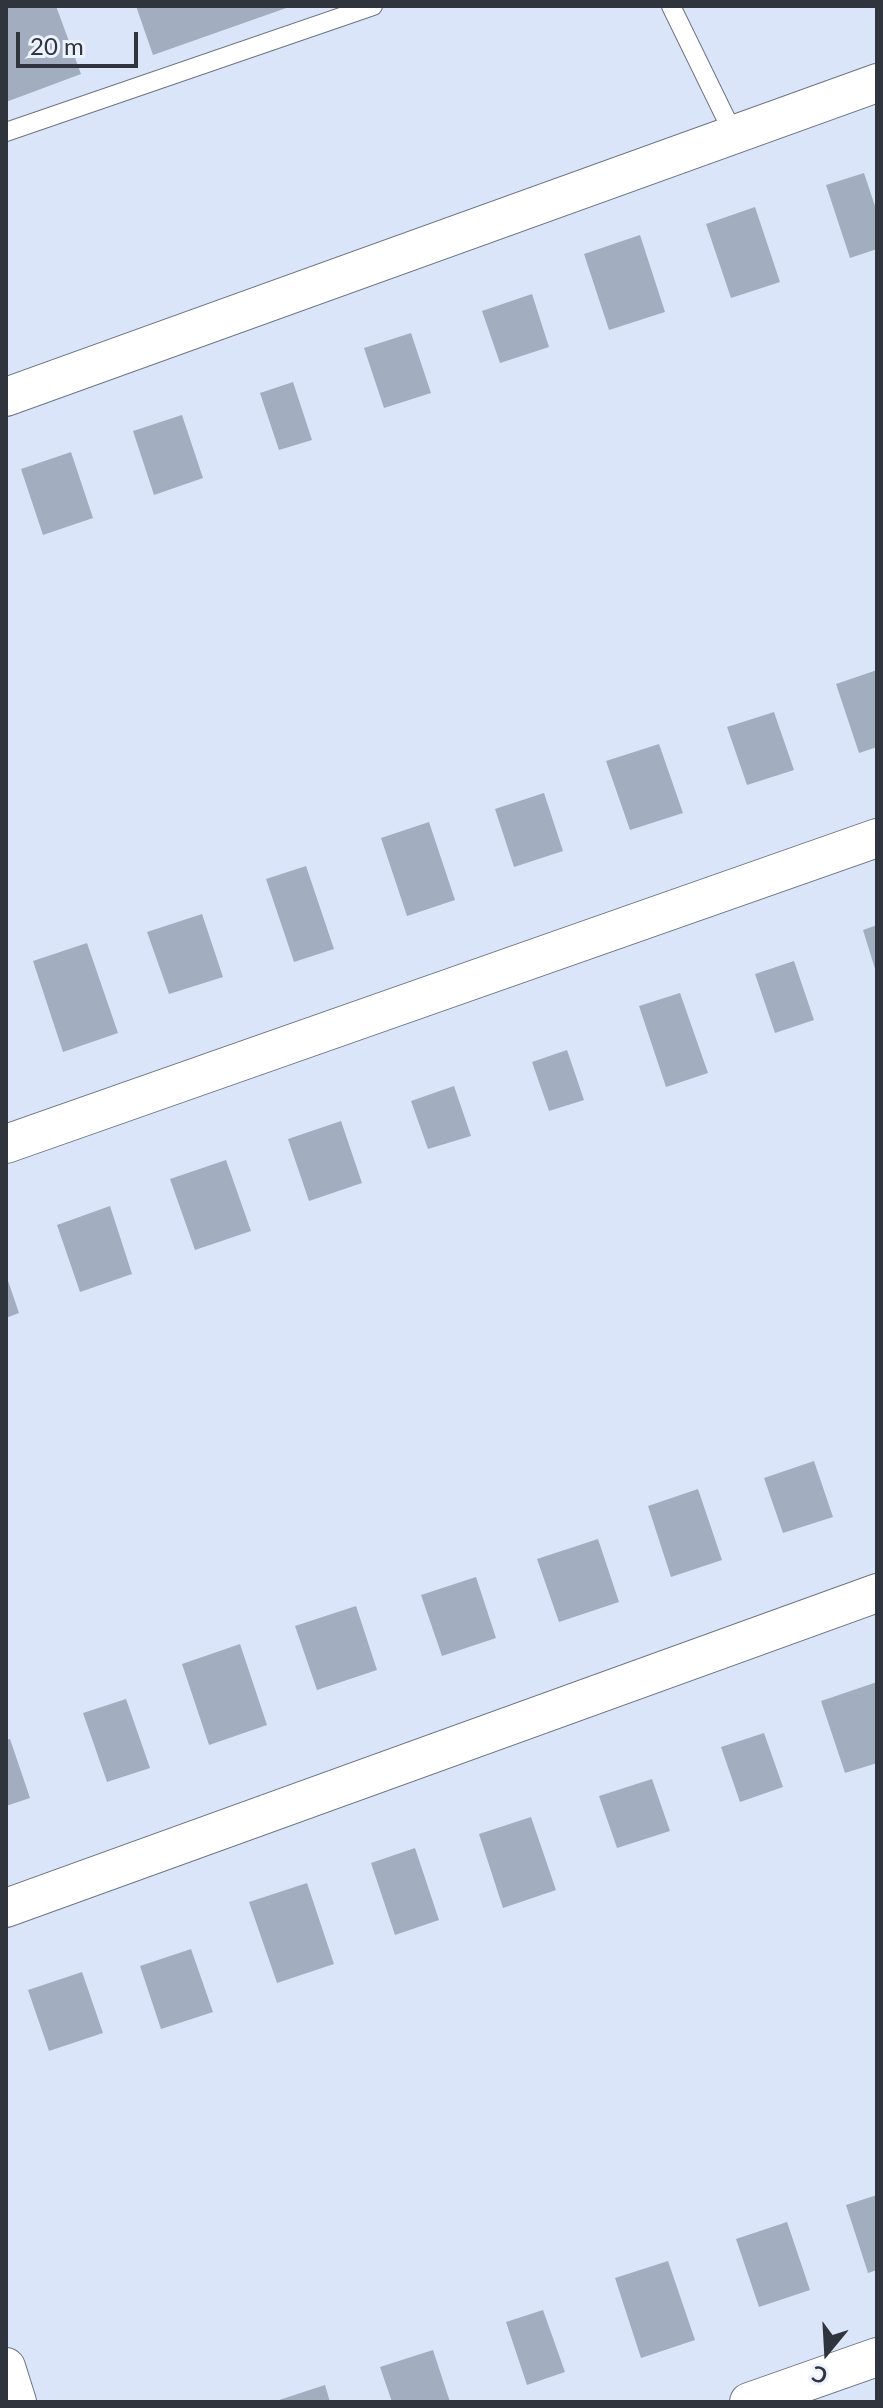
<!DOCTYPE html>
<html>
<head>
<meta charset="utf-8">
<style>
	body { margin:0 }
	#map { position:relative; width:883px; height:2408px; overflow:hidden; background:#dbe5f9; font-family:Lato,sans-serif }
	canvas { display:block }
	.frame { position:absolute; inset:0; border:8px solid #30343c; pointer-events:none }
	.north { position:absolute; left:787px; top:2312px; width:80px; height:80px; -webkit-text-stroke:6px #ecf2fe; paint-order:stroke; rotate:198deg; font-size:22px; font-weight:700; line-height:32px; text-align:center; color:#30343c }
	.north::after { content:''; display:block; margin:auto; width:28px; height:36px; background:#30343c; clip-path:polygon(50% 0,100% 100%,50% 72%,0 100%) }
	.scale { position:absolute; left:16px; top:32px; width:122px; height:36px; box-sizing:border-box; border:4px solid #30343c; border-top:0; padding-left:10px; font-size:24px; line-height:28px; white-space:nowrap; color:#30343c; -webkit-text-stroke:6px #ecf2fe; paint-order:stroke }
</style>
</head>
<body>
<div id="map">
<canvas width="883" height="2408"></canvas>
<div class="frame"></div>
<div class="north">С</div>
<div class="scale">20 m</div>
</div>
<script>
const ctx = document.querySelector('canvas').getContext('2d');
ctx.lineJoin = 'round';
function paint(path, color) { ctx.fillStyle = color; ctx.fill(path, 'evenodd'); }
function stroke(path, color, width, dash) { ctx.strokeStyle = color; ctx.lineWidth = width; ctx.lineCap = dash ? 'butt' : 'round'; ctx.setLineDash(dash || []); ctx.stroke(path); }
paint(new Path2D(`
	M14,6H56L81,74L6,102V9Z
	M136,6H292L153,55Z
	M864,173L877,212V249L850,258L826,185Z
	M755,207L780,282L731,298L706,224Z
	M640,235L665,312L609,330L584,254Z
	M532,294L549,347L500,363L482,311Z
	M411,333L431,393L384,408L364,348Z
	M293,382L312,440L279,450L260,393Z
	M182,415L203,478L154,495L133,431Z
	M71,452L93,518L43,535L21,469Z
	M877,670V747L859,753L836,684Z
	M774,712L794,770L747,785L727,727Z
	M659,744L683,813L630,830L606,761Z
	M544,793L563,851L514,867L495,809Z
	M429,822L455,900L407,916L381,838Z
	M306,866L334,949L294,962L266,879Z
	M202,914L223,977L169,994L147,932Z
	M877,925V971L876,972L863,930Z
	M87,943L118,1033L63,1052L33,961Z
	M794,961L814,1020L775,1033L755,974Z
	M680,993L708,1073L666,1087L639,1006Z
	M567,1050L584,1100L549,1111L532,1062Z
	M454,1086L471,1136L428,1149L411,1101Z
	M341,1121L362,1183L309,1201L288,1139Z
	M226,1160L251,1231L195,1250L170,1179Z
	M110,1206L132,1274L80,1292L57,1225Z
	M6,1275L19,1313L6,1318Z
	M814,1461L833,1517L783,1533L764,1478Z
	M698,1489L722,1560L671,1577L648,1506Z
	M598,1539L619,1602L559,1622L537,1559Z
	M476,1577L496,1638L442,1656L421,1595Z
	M356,1606L377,1670L317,1690L295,1626Z
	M240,1644L267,1725L209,1745L182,1664Z
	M877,1682V1763L845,1773L821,1701Z
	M126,1699L150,1768L107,1782L83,1713Z
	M764,1733L783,1787L740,1802L721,1747Z
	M10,1739L30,1798L6,1806V1740Z
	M652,1779L670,1831L617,1848L599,1796Z
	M531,1817L556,1890L503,1908L479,1834Z
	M415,1848L439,1920L395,1935L371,1863Z
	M307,1883L334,1964L277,1983L249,1902Z
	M191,1949L213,2012L161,2029L140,1966Z
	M82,1972L103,2033L49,2051L28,1990Z
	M877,2195V2270L868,2273L846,2205Z
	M787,2222L810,2290L759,2307L736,2239Z
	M668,2261L695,2340L641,2358L615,2278Z
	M543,2310L565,2372L527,2385L506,2322Z
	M433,2350L450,2402H392L380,2367Z
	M325,2385L330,2402H277L276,2401Z`), '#a3adc0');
const lane = new Path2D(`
	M671,6L734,135
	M6,132L373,6`);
const street = new Path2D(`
	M6,397L877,83
	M6,1144L877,838
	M6,1908L877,1593
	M6,2367L17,2402
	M749,2402L877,2357`);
stroke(lane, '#6b7485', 20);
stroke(street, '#6b7485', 40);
stroke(lane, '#fff', 18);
stroke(street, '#fff', 38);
</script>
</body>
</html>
